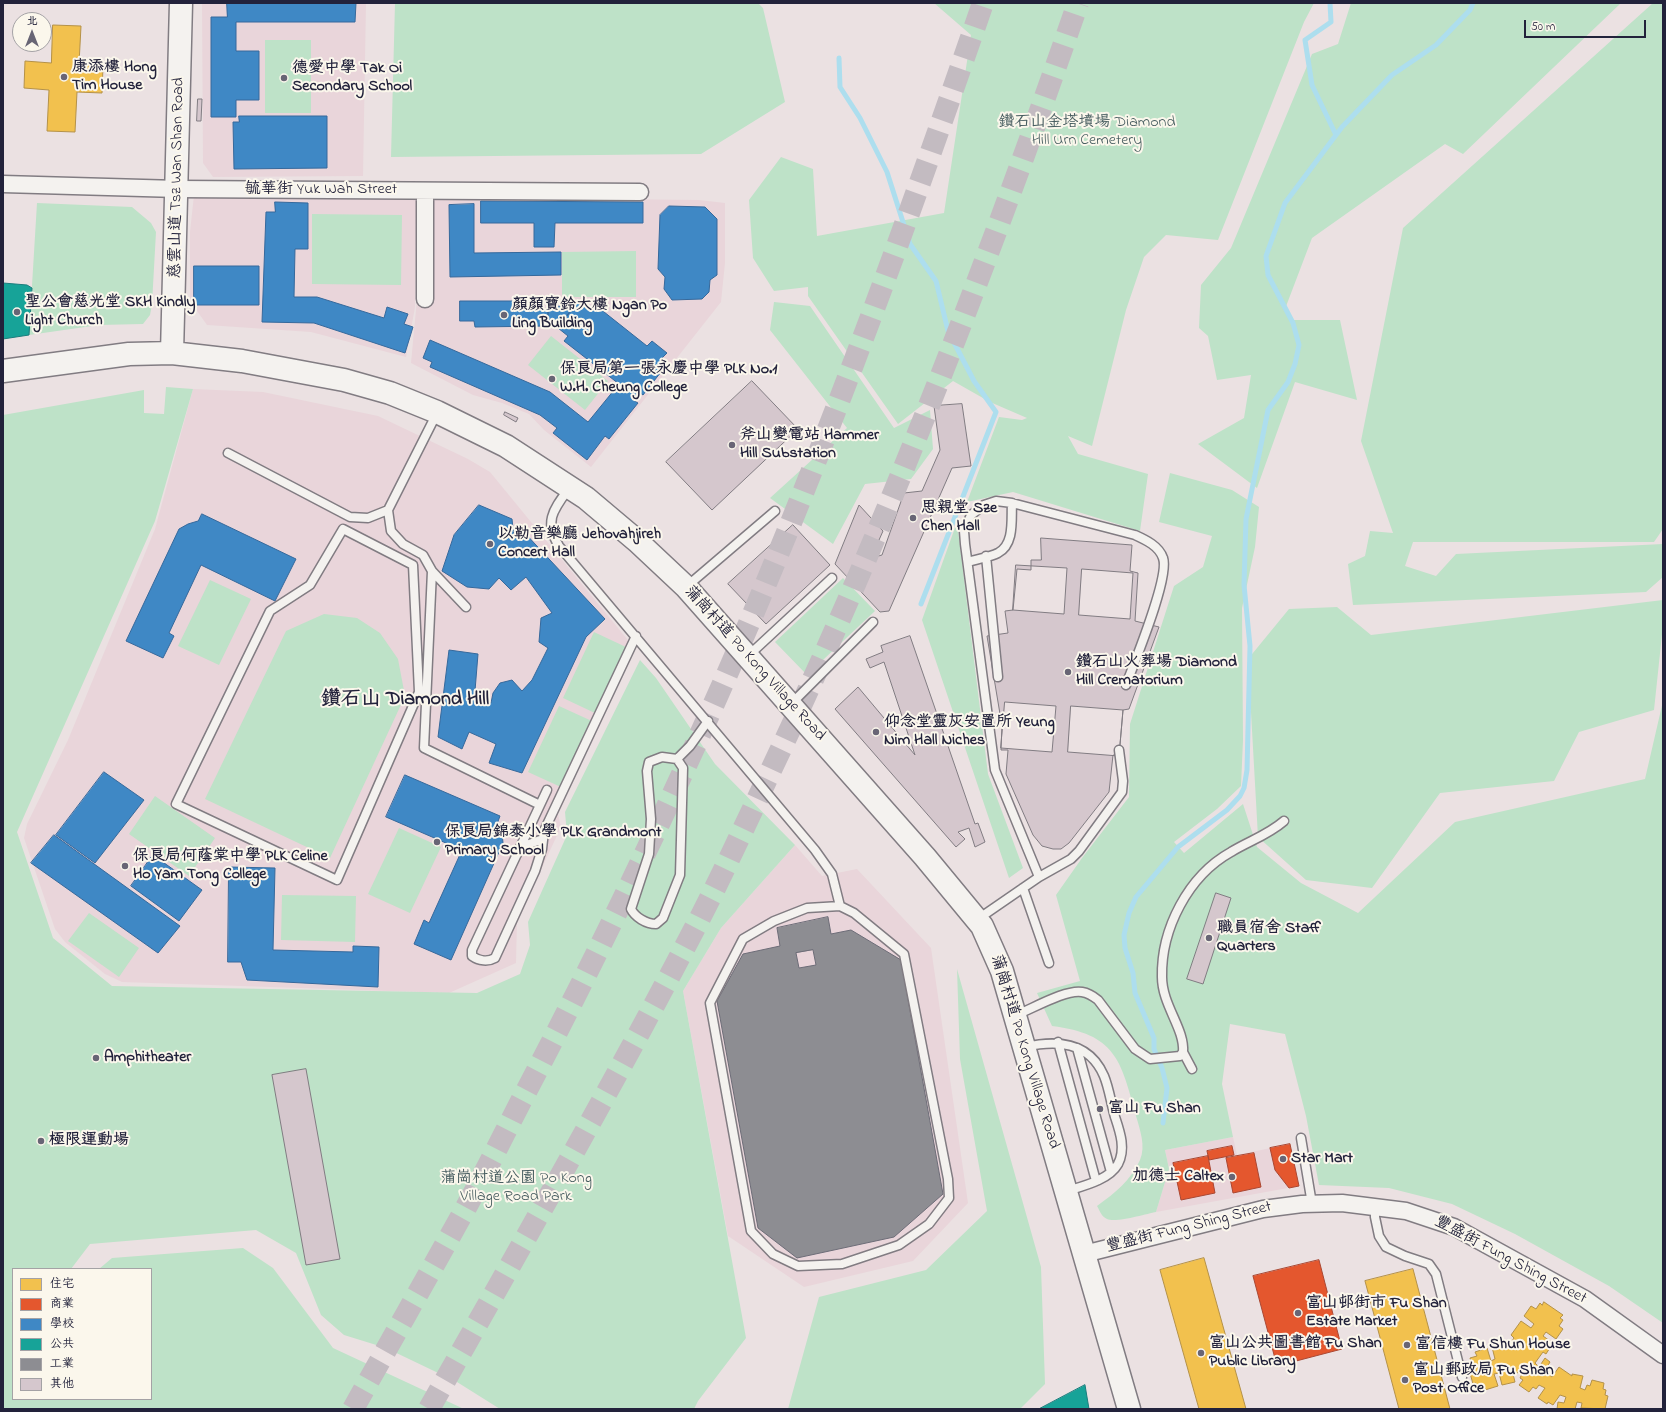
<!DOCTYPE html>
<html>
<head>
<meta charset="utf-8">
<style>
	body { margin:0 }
	#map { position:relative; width:1666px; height:1412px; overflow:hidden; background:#ebe1e2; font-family:"Indie Flower","LXGW WenKai TC",sans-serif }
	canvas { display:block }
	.frame { position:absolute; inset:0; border:4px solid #22223b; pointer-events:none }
	.legend { position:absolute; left:12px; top:1268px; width:140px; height:132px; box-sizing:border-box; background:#fbf7ec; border:1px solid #a4a2a5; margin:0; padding:5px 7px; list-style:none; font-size:12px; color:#22223b }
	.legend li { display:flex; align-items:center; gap:8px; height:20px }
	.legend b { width:20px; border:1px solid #a4a2a5 }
	.north { position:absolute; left:12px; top:12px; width:40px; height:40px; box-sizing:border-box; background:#fbf7ec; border:1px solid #a4a2a5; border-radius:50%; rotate:0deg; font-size:11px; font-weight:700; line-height:16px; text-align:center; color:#22223b }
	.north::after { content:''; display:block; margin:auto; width:14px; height:18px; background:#686575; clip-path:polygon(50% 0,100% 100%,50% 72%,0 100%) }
	.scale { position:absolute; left:1524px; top:20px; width:122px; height:18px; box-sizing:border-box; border:2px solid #22223b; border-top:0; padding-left:5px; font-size:12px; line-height:14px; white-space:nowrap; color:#22223b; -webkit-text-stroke:3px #fbf7ec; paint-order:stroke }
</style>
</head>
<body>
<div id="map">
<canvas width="1666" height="1412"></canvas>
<div class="frame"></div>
<ul class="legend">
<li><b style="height:11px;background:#f2c14e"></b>住宅</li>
<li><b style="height:11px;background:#e4572e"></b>商業</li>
<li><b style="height:11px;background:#3f88c5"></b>學校</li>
<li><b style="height:11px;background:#17a398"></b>公共</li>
<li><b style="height:11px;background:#8d8d92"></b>工業</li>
<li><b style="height:11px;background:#d5c7cd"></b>其他</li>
</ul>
<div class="north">北</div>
<div class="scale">50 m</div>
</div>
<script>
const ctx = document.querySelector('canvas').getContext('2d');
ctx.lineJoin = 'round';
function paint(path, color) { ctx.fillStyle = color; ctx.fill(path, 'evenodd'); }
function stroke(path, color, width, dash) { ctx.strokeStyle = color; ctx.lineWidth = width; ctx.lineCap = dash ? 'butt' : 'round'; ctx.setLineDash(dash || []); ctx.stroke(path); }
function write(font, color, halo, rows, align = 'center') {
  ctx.font = font + ' "Indie Flower","LXGW WenKai TC",sans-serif'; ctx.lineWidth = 4; ctx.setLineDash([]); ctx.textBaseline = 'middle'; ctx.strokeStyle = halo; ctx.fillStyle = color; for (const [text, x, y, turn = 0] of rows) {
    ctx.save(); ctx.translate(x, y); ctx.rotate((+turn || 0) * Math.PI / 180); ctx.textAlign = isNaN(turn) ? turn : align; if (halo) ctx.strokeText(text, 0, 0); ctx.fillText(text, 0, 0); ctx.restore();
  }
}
paint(new Path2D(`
	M202,3H366L363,176L213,177L203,163Z
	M194,195L416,199L415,307L406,357L311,332L207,325L190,301V232Z
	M433,197L699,200L725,203V263L721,302L591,467L544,430L529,414L502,403L473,395L411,363L417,299H432Z
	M193,389L263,392L378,416L468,459L490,472L627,639L632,650L557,810L561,827L517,921L516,963L449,993L122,982L105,974L65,942L55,929L24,838L27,824L68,740L155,529Z
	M795,845L822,876L857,869L931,948L968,1203L913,1261L804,1287L728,1236L683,991L721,928Z
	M1233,1137L1237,1155L1290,1144L1299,1186L1156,1212L1169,1169L1165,1150Z`), '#e9d5da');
paint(new Path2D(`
	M395,3H758L763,8L785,102L701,154L391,157Z
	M934,3H1314L1304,22L1218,240L1166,235L1144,257L1126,310L1092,446L1068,436L1078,454L1148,474L1140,531L1013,492L967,502L999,417L1022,420L1027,418L990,402L953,381L898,424L808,296V287L774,291L753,258L749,200L781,157L813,169L817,236L944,213L971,35Z
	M1351,3H1621L1463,154L1445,144L1312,238L1285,309L1294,320H1340L1357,400L1295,382L1257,488L1198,444L1244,418L1251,375L1217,380L1208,336L1199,328L1201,285L1231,248L1312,54L1338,44Z
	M1653,3H1663V529L1654,542H1413L1405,566L1436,576L1456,554L1663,544V577L1646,592L1353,605L1348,564L1365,556L1370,531L1393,533L1361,441L1403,228Z
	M265,40H311V113H265Z
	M37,203L132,207L151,223L156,232L152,304L150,315L143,324L99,325L29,335Z
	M312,214L402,215L401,285L312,284Z
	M636,251V297H562V252Z
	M774,302L810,306L894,428L930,410L933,449L911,479L865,484L833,544L770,498L847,428L770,330Z
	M551,336L608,381L585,410L528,365Z
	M166,387L193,389L155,521L17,832L53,938L112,986L477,993L520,974L530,945L528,922L567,835L565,812L640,660L656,678L715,764L795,845L721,928L683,991L746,1338L698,1401L694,1409H500L457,1382L386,1348L344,1335L321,1315L296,1253L256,1230L90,1244L71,1269H13V1300L11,1301L13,1302V1399H151V1269H99L112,1258L243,1248L273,1268L333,1348L464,1409H3V415L144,390V413L164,414Z
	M1170,473L1232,490L1259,507L1255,547L1242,608L1243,740L1241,786L1217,809L1174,842L1184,853L1243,804L1257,847L1301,883L1358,913L1455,822L1645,779L1663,701V1323L1609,1286L1515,1234L1452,1204L1389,1188L1319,1185L1306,1116L1285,1034L1230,1024L1222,1084L1233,1137L1165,1150L1169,1169L1156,1212C1146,1214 1116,1223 1107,1219C1101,1216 1100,1211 1097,1206C1115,1193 1131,1180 1140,1160C1146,1146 1140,1130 1136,1116C1121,1059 1115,1034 1052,1026L1037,993L1080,981L1056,895L1082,858L1129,797L1130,724L1174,586L1203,567L1212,536L1159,522Z
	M957,522L988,774L1023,868L1009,878L922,620Z
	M843,578L875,611L807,675L775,642Z
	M210,580L251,599L219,665L178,646Z
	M1663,600V625L1654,710L1579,732L1554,781L1440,793L1372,888L1306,880L1258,837L1248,659L1289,609L1337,607L1371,635Z
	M324,614L357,618L380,633L398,659L405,696L330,858L205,799L286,631Z
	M594,632L628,648L597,714L563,698Z
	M559,706L594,722L563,788L528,772Z
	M155,796L215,838L189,876L129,834Z
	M399,828L441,847L410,913L368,894Z
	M282,895L356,896L355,942L281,940Z
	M89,913L139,948L119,977L68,941Z
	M957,969L1041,1267L1045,1384L1020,1409H788L819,1297L926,1270L987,1211L960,1059Z`), '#bee2c8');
const homes = new Path2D(`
	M53,25L81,26L79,64L103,66L102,93L77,92L75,132L47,131L49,90L24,88L25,61L51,63Z
	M1204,1258L1246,1409H1199L1160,1270Z
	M1413,1269L1450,1409H1399L1365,1281Z
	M1544,1302L1563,1315L1560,1318L1563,1320L1559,1326L1563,1329L1556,1339L1546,1332L1543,1336L1553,1343L1546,1354L1543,1352L1535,1363L1539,1367L1545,1358L1550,1362L1547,1367L1550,1369L1547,1373L1552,1377L1559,1367L1572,1376V1374L1583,1376L1580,1388L1585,1390L1587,1385L1590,1386L1592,1380L1604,1383L1603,1389L1606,1390L1605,1395L1608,1396L1605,1409L1581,1408L1582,1403L1577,1402L1575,1409H1557L1558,1402L1564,1403L1566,1397L1560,1395L1553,1405L1548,1402L1547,1404L1538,1398L1545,1388L1539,1385L1536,1389L1533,1387L1529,1392L1519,1385L1523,1380L1520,1378L1522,1374L1520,1372L1513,1374L1515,1382L1502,1385L1499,1373L1494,1374L1498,1386L1485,1390L1484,1385L1477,1387L1476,1383L1473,1384L1467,1362H1471L1470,1358L1477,1356L1475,1352L1487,1348L1491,1361L1495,1359L1492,1347L1505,1344L1506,1347H1508L1514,1338L1511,1335L1521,1321L1531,1328L1534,1324L1524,1316L1531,1306L1536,1309L1540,1303L1542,1305Z`);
paint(homes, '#f2c14e');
stroke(homes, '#b49148', 1);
const shops = new Path2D(`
	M1290,1144L1299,1186L1289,1188L1275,1170L1270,1148Z
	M1232,1146L1234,1155L1209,1160L1207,1151Z
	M1254,1153L1261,1187L1233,1193L1226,1158Z
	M1208,1156L1215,1193L1181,1200L1173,1163Z
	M1319,1260L1342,1349L1277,1366L1253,1276Z`);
paint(shops, '#e4572e');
stroke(shops, '#aa4732', 1);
const schools = new Path2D(`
	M227,3H356L355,22H236V51H259V100H236V117H211V17H227Z
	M239,116H327V168L234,169L233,122H239Z
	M481,201L643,202V223H555L554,247H534V223H481Z
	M275,202L308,203V249H295L294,297H317L384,318L387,307L408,314L404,324L413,327L405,353L314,323L262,322L266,212H275Z
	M474,204V253L561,252V275L450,277L449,205Z
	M669,206L705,207L717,219V275L710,280L709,292L702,299L672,300L664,289L665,277L658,269L660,215Z
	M194,266H259V305H194Z
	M579,300L590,309L594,304L647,346L652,341L667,353L662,358L668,363L643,395L639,392L633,400L638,403L609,439L605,436L587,460L553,433L557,428L540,415L430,367L432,362L423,358L430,340L550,392L588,422L619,384L564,341L568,336L558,328Z
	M460,301H539V309H548V326L475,327L474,321H460Z
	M575,306L559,326H548V307Z
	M479,505L512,519L514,538L522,530L605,619L586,637L522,773L489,763L496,744L469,732L462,749L438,737L449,650L478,654L474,703H491L493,693L500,683L512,680L522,691L532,680L548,648L539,642L541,618L552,613L526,577L511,590L499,578L489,589L467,587L442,571L454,535Z
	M202,514L296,559L275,601L201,565L169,633L174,636L163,658L126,641L179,529L188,524L198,521Z
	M104,772L144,800L95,863L56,835Z
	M405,775L500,816L497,824L502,833L503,843L451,960L414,944L424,920L429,923L462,850L386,817Z
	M54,835L180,926L158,953L31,863Z
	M153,855L202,890L179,921L131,886Z
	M229,867L275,868L273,950L353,952V946L379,947L378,987L247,980L241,962H228Z`);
paint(schools, '#3f88c5');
stroke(schools, '#36699c', 1);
const public = new Path2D(`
	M3,283L27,285L32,288L29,335L3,339Z
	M1085,1385L1089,1409H1039Z`);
paint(public, '#17a398');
stroke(public, '#1a7c7c', 1);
const industry = new Path2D(`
	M828,917L831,934L851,930L901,960L943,1194L894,1237L797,1258L758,1228L717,1001L743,954L780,946L777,928Z
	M813,950L816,965L799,968L796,953Z`);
paint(industry, '#8d8d92');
stroke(industry, '#6d6d78', 1);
stroke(new Path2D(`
	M1330,3L1331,22L1305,40L1312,85L1336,135
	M839,58L840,87L860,118L887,172L910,244L936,281L948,331L974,381L996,412L921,604
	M1163,1123L1167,1088L1162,1068L1154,1049V1038L1135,993L1133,973L1125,948L1124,935L1129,913L1136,897L1178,847L1227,810L1240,796L1244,788L1247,770L1250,646L1244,585L1246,519L1268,410L1288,382L1295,364L1299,345L1293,323L1268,275L1266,256L1285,203L1342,127L1392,75L1436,45L1470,10L1473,3`), '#addeee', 5);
const building = new Path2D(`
	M198,99H202L201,121H197Z
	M752,381L798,429L712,510L666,462Z
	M962,404L971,466L952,468L889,611L880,612L835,564L859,505L883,531L871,558L882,555L904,493L922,491L940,450L934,406Z
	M505,412L518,418L516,422L504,415Z
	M793,525L830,565L766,624L728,584Z
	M1041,538L1132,545L1130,571L1138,573L1135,621L1159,627L1129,709L1123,710L1119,756L1113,755L1109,792L1069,843L1061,849H1053L1042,846L1033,835L1006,774L1008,750H1001L1002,726L987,636L1008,633L1005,611L1013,610L1017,569L1031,570V560H1041Z
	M1016,565L1067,568L1064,614L1013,610Z
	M1082,569L1133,573L1130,619L1079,615Z
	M910,636L975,824L978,823L985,842L975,847L969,828L958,832L965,839L956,847L835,709L858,687L915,755L884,662L870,668L866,659L883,652L881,646Z
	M1005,702L1056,706L1052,752L1001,748Z
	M1071,706L1123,710L1119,756L1068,752Z
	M1216,893L1231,898L1203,984L1187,979Z
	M306,1069L340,1259L306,1265L272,1075Z`);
paint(building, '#d5c7cd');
stroke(building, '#817c82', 1);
stroke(new Path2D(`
	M353,1409C388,1346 424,1283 459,1220C481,1181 500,1142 520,1103C597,957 669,807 735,656C828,442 907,223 983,3
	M429,1409C521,1246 614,1084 700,918C725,869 748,819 771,770C889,521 988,263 1078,3`), '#c3bbc1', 22, [22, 11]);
const service = new Path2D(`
	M228,453L350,517L368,518L388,510L437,413
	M570,487C554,509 543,521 559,546L815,850L832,874L840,906L854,913L904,954L948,1179L949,1198L929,1224L899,1245L842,1264L798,1266L773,1254L751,1231L710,1003L743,939L774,921L807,908L840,906
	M388,510L391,531L403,544L423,555L432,571L466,607
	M343,529L413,565L419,692L337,880L176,804L270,611L310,585Z
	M986,556L998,677
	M968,562C977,559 990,557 998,553C1015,544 1011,519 1012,503
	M432,571L424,748L540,805L472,950V956C479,961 488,962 495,958L535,871L542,849L544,831L636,636
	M686,587L775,511
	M748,656L832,578
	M790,705L873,622
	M662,757L677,759L683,768L680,875L663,918L656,924C646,924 635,917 631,909L649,854L651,819L647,771L649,762Z
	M677,759L690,746L708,721
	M540,805L547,790
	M521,847L543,839
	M1039,877L995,770L965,544L964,531L971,515L984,505L996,501L1012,503L1135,535C1146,540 1159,546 1163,558C1170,577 1134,663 1126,685
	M1023,888L1049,963
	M978,919L1039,877L1071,859L1079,851L1122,792L1123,781L1119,750
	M1016,1015C1032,1009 1066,989 1082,992C1088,993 1093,996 1098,1000L1135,1049L1150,1059L1180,1056L1183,1052C1185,1029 1162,1005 1162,977C1161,929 1188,876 1231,852C1249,841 1268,835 1284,821
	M1058,1042L1096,1181
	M1025,1047C1056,1040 1089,1041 1104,1076C1109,1088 1111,1103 1115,1117C1120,1132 1126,1149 1118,1164C1109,1180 1083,1186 1067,1191
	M1077,1048L1111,1172
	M1183,1052L1192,1069
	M1301,1138L1312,1204
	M1375,1206V1217L1379,1236L1386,1247L1405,1256L1429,1264L1436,1274L1462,1377`);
const minor = new Path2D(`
	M3,184L178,189L640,192
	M425,299V191
	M1084,1254L1263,1209L1302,1204L1342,1203L1406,1211L1454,1227L1585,1299L1663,1355`);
const secondary = new Path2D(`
	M172,353L181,3
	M3,371L129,354L172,353L242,361L344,380L390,393L437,412L506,446L586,498L637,541L686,587L925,857L982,926L1002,971L1129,1409`);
stroke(service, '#817c82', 11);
stroke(minor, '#817c82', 19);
stroke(secondary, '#817c82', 25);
stroke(service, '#f4f2ef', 8);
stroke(minor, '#f4f2ef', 16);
stroke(secondary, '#f4f2ef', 22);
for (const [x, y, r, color] of [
	[64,77,4,"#686575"],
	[284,78,4,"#686575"],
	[17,312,4,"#686575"],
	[504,315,4,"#686575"],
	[552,379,4,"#686575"],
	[732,445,4,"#686575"],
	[913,518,4,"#686575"],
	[490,544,4,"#686575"],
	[1068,672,4,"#686575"],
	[876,732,4,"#686575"],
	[437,842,4,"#686575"],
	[125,866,4,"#686575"],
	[1209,938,4,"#686575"],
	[96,1058,4,"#686575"],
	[1100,1109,4,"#686575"],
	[41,1141,4,"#686575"],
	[1283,1159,4,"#686575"],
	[1232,1177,4,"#686575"],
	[1298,1313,4,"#686575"],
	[1407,1345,4,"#686575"],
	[1201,1353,4,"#686575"],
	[1405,1380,4,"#686575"]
]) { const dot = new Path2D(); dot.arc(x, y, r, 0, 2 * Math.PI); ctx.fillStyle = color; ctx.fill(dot); stroke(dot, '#fbf7ec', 1.5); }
write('bold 16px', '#22223b', '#fbf7ec', [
	["康添樓 Hong",72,68],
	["Tim House",72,86],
	["德愛中學 Tak Oi",292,69],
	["Secondary School",292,87],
	["聖公會慈光堂 SKH Kindly",25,303],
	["Light Church",25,321],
	["顏顏寶鈴大樓 Ngan Po",512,306],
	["Ling Building",512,324],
	["保良局第一張永慶中學 PLK No.1",560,370],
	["W.H. Cheung College",560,388],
	["斧山變電站 Hammer",740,436],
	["Hill Substation",740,454],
	["思親堂 Sze",921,509],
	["Chen Hall",921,527],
	["以勒音樂廳 Jehovahjireh",498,535],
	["Concert Hall",498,553],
	["鑽石山火葬場 Diamond",1076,663],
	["Hill Crematorium",1076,681],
	["仰念堂靈灰安置所 Yeung",884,723],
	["Nim Hall Niches",884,741],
	["保良局錦泰小學 PLK Grandmont",445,833],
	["Primary School",445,851],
	["保良局何蔭棠中學 PLK Celine",133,857],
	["Ho Yam Tong College",133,875],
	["職員宿舍 Staff",1217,929],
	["Quarters",1217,947],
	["Amphitheater",104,1058],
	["富山 Fu Shan",1108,1109],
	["極限運動場",49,1141],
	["Star Mart",1291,1159],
	["加德士 Caltex",1224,1177,"right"],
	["富山邨街市 Fu Shan",1306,1304],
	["Estate Market",1306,1322],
	["富山公共圖書館 Fu Shan",1209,1344],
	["Public Library",1209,1362],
	["富信樓 Fu Shun House",1415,1345],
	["富山郵政局 Fu Shan",1413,1371],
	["Post Office",1413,1389]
], 'left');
write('16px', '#465c5f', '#fbf7ec', [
	["鑽石山金塔墳場 Diamond",1087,123],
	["Hill Urn Cemetery",1087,141],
	["蒲崗村道公園 Po Kong",516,1179],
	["Village Road Park",516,1197]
]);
write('16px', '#22223b', '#fbf7ec', [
	["慈雲山道 Tsz Wan Shan Road",178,178,-89],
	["毓華街 Yuk Wah Street",321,190],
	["蒲崗村道 Po Kong Village Road",754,664,48],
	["蒲崗村道 Po Kong Village Road",1024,1052,73],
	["豐盛街 Fung Shing Street",1189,1228,-14],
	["豐盛街 Fung Shing Street",1510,1261,28]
]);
write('bold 20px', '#22223b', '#fbf7ec', [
	["鑽石山 Diamond Hill",405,701]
]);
</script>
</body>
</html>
